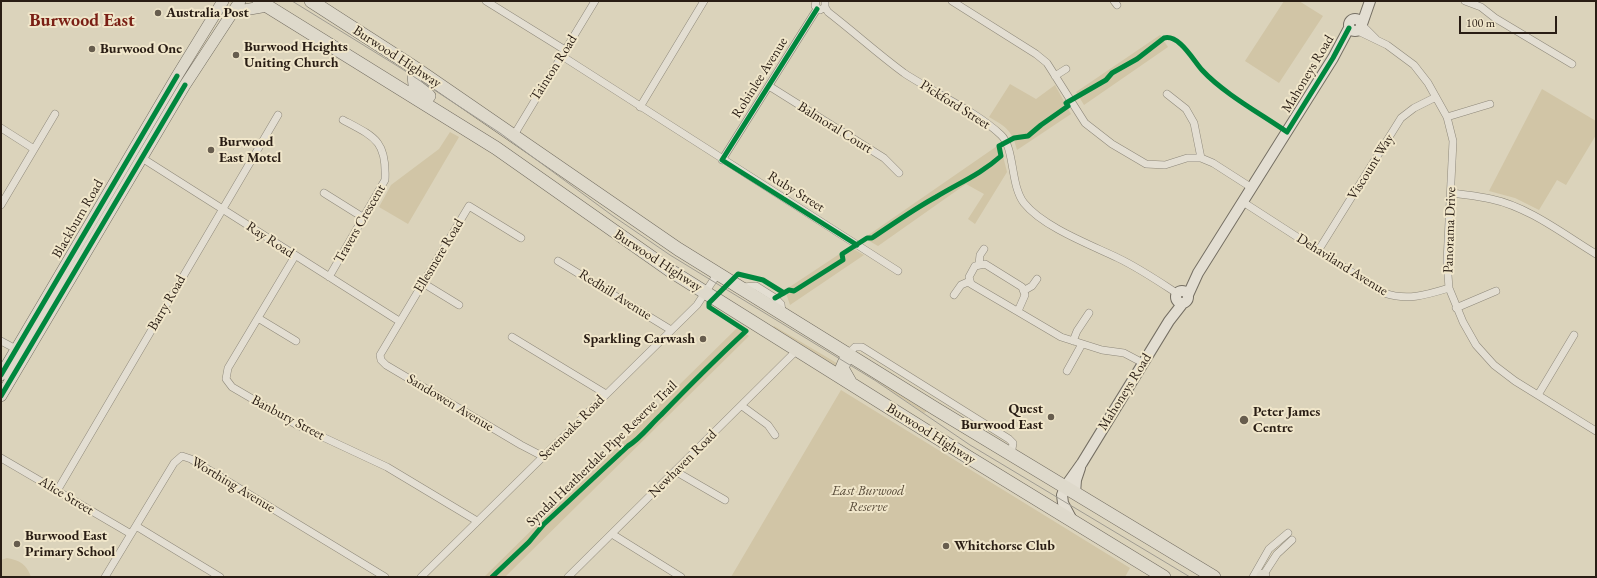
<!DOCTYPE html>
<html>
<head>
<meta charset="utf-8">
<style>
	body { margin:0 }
	#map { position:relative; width:1597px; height:578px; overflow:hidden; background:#dbd3bb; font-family:"EB Garamond",serif }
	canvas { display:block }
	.frame { position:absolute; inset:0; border:2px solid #291d14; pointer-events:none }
	.scale { position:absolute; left:1459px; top:16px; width:98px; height:18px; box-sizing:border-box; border:2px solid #291d14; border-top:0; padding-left:5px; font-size:12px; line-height:14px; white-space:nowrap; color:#291d14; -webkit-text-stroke:3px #f0e6ca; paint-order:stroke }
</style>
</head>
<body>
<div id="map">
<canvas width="1597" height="578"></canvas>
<div class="frame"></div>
<div class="scale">100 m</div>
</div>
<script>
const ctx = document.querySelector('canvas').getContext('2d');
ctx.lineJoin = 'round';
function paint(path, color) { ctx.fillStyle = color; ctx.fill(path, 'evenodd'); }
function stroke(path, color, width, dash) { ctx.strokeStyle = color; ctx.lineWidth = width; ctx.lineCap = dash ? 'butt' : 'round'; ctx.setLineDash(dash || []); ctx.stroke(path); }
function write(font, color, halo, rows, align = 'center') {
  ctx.font = font + ' "EB Garamond",serif'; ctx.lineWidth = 4; ctx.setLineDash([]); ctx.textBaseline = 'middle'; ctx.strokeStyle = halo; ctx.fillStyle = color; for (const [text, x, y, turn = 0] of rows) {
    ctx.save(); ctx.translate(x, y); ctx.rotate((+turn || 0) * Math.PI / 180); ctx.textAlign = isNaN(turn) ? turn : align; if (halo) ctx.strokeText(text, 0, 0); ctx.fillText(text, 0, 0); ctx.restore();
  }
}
paint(new Path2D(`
	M1284,1H1299L1323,16L1279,83L1245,61Z
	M1160,35L1168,47L1084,105L1076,92Z
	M1010,84L1036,99L1055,85L1071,114L1017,150C1012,130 1006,127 989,117Z
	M1542,89L1596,121V135L1566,185L1557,180L1539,210L1515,198L1489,191Z
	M450,132L459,137L408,224L379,207L391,185L439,149Z
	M1000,144L1007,172L975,224L968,219L984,194L966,184L878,246L864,238Z
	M850,247L864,255L790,305L785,290Z
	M774,326L840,365L839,369L772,328Z
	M737,328L749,336L505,577H484Z
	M847,361L926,411V412L924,413Z
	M841,390L1130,568L1125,577H731Z
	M7,558C20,560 27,565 31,577H1V560Z`), '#d1c5a6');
const street = new Path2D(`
	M486,1L565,50
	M816,1L815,6L820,10L825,7V1
	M952,1L1036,54L1047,63L1085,123L1112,144L1146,164L1165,165L1187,158H1201L1213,163L1252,188
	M1114,1L1117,5
	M1465,1L1481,7L1495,18L1572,64
	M825,7L828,12C854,32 878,54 904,73C934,93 976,111 1001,135C1015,148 1010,185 1024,203C1043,227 1091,245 1118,258C1139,268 1158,281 1178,294
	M1362,25L1376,39
	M1358,31L1387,45L1414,65L1428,83L1447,117L1453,141L1447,262L1449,288L1463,322L1476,345L1494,365L1515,381L1596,431
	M562,56L898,271
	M1055,76L1066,69
	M769,86L884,158L899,173
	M1167,94L1186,109L1194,123L1201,158
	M640,107L704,1
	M1447,117L1490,104
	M1,128L34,149
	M514,135L595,1
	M142,158L399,321
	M722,160L817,9
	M324,193L364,218
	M1452,193C1465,195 1478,196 1491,199C1529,207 1563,234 1596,254
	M1243,202L1384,293C1407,301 1426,295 1449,288
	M1,205L55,114
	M521,238L469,206L380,355L381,360L386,365L521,445L544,457
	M1318,251L1401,118L1414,108L1436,97
	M295,256L228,368L226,379L232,387L297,425L387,467L477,521
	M558,261L671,330
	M979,264L980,255L984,249
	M329,277L385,180C387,141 375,137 343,120
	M423,283L459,305
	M742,287L756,286L775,298L781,304L782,312
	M1025,290L1032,286L1037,279
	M954,295L961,285L970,281
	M1456,308L1496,291
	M1018,311L1025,295L1022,287L985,264L975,266L969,277L971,284L1061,337L1102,350L1124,353L1143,363
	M258,318L296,341
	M512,337L606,394
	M1,341L16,349
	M1073,341L1077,331L1089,313
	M848,354L855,347H862L1009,439L1013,443L1011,455
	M1067,371L1082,344
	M1538,395L1574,335
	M742,406L768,425L775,435
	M1,458L131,534
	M675,471L725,500
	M57,491L278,115
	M136,526L220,577
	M612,534L681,577
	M105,577L174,463L182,456L191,459L385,577
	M421,577L697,305L718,273
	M568,577L797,350
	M1253,577L1269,549L1288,533
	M1262,577L1277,554L1292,540`);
const secondary = new Path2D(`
	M1349 25a6 6 0 1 1 12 0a6 6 0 1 1-12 0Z
	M1362,24L1370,1
	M1176 297a6 6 0 1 1 12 0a6 6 0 1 1-12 0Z
	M1188,295L1198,273L1333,58L1349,28
	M1075,493L1076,480L1080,468
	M1072,520L1063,503L1062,495L1065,487L1082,463L1169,321L1183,303`);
const primary = new Path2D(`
	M233,12L267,6
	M1,375L177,76L223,1
	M1,396L185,85L240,1`);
const highway = new Path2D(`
	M259,1L496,148L671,271L968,457L1164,577
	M311,1L418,70L678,249L936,409L1214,577
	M418,70L414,76L415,85L429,96
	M848,354L842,368L850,382
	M1263,576V577`);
stroke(street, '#8e887a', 8);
stroke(secondary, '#756f63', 12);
stroke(primary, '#756f63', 12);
stroke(highway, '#756f63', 14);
stroke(street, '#e3ded2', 7);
stroke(secondary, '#e3ded2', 10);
stroke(primary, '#ded9cb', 11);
stroke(highway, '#ded9cb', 13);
stroke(new Path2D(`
	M292,1L399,67L500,133L613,216L670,255L876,381L970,445L1190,577`), '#a09c92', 1);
stroke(new Path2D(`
	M817,9L722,160L857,245
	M775,298L789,290L794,291L843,260L842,254L867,238H872C893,224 914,209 936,197C959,183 981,174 1001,156L999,146L1014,138L1028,136L1041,125L1068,106L1066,103L1106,80L1112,73L1137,59L1164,38C1179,34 1193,60 1202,70C1223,93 1261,114 1287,132L1333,58L1349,28
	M1,375L177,76
	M1,396L185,85
	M492,577L529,542L544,524L628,446C641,438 650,425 661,415C689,386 717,358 746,331L709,307V303L738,274L763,280L784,293`), '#00873e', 5);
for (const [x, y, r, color] of [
	[158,13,4,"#675d4e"],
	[92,49,4,"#675d4e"],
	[236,55,4,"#675d4e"],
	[211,150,4,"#675d4e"],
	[703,339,4,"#675d4e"],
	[1051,417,4,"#675d4e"],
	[1244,420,5,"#675d4e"],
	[17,544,4,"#675d4e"],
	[946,546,4,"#675d4e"]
]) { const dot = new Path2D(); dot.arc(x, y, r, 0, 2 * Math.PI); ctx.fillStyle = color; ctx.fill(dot); stroke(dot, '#f0e6ca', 1.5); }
write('bold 14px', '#291d14', '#f0e6ca', [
	["Australia Post",166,13],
	["Burwood Heights",244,47],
	["Uniting Church",244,63],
	["Burwood One",100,49],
	["Burwood",219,142],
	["East Motel",219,158],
	["Sparkling Carwash",695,339,"right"],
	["Quest",1043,409,"right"],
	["Burwood East",1043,425,"right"],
	["Peter James",1253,412],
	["Centre",1253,428],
	["Burwood East",25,536],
	["Primary School",25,552],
	["Whitehorse Club",954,546]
], 'left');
write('14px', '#291d14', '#f0e6ca', [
	["Burwood Highway",397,57,33],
	["Tainton Road",554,68,-58],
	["Mahoneys Road",1308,74,-59],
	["Robinlee Avenue",760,78,-58],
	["Pickford Street",955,105,32],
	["Balmoral Court",835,128,32],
	["Viscount Way",1371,167,-58],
	["Ruby Street",796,192,32],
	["Blackburn Road",78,219,-60],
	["Travers Crescent",360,224,-60],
	["Panorama Drive",1450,230,-88],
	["Ray Road",270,240,33],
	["Ellesmere Road",439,256,-59],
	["Burwood Highway",658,261,33],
	["Dehaviland Avenue",1342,265,32],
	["Redhill Avenue",615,295,32],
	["Barry Road",167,303,-60],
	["Mahoneys Road",1125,392,-58],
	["Sandowen Avenue",450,403,31],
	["Banbury Street",288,418,28],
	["Sevenoaks Road",572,428,-45],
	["Burwood Highway",931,434,32],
	["Syndal Heatherdale Pipe Reserve Trail",602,454,-44],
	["Newhaven Road",683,464,-45],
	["Worthing Avenue",233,485,31],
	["Alice Street",66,496,31]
]);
write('italic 14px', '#594c3a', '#f0e6ca', [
	["East Burwood",868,491],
	["Reserve",868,507]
]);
write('bold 18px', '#7a1f14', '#f0e6ca', [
	["Burwood East",82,21]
]);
</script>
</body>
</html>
